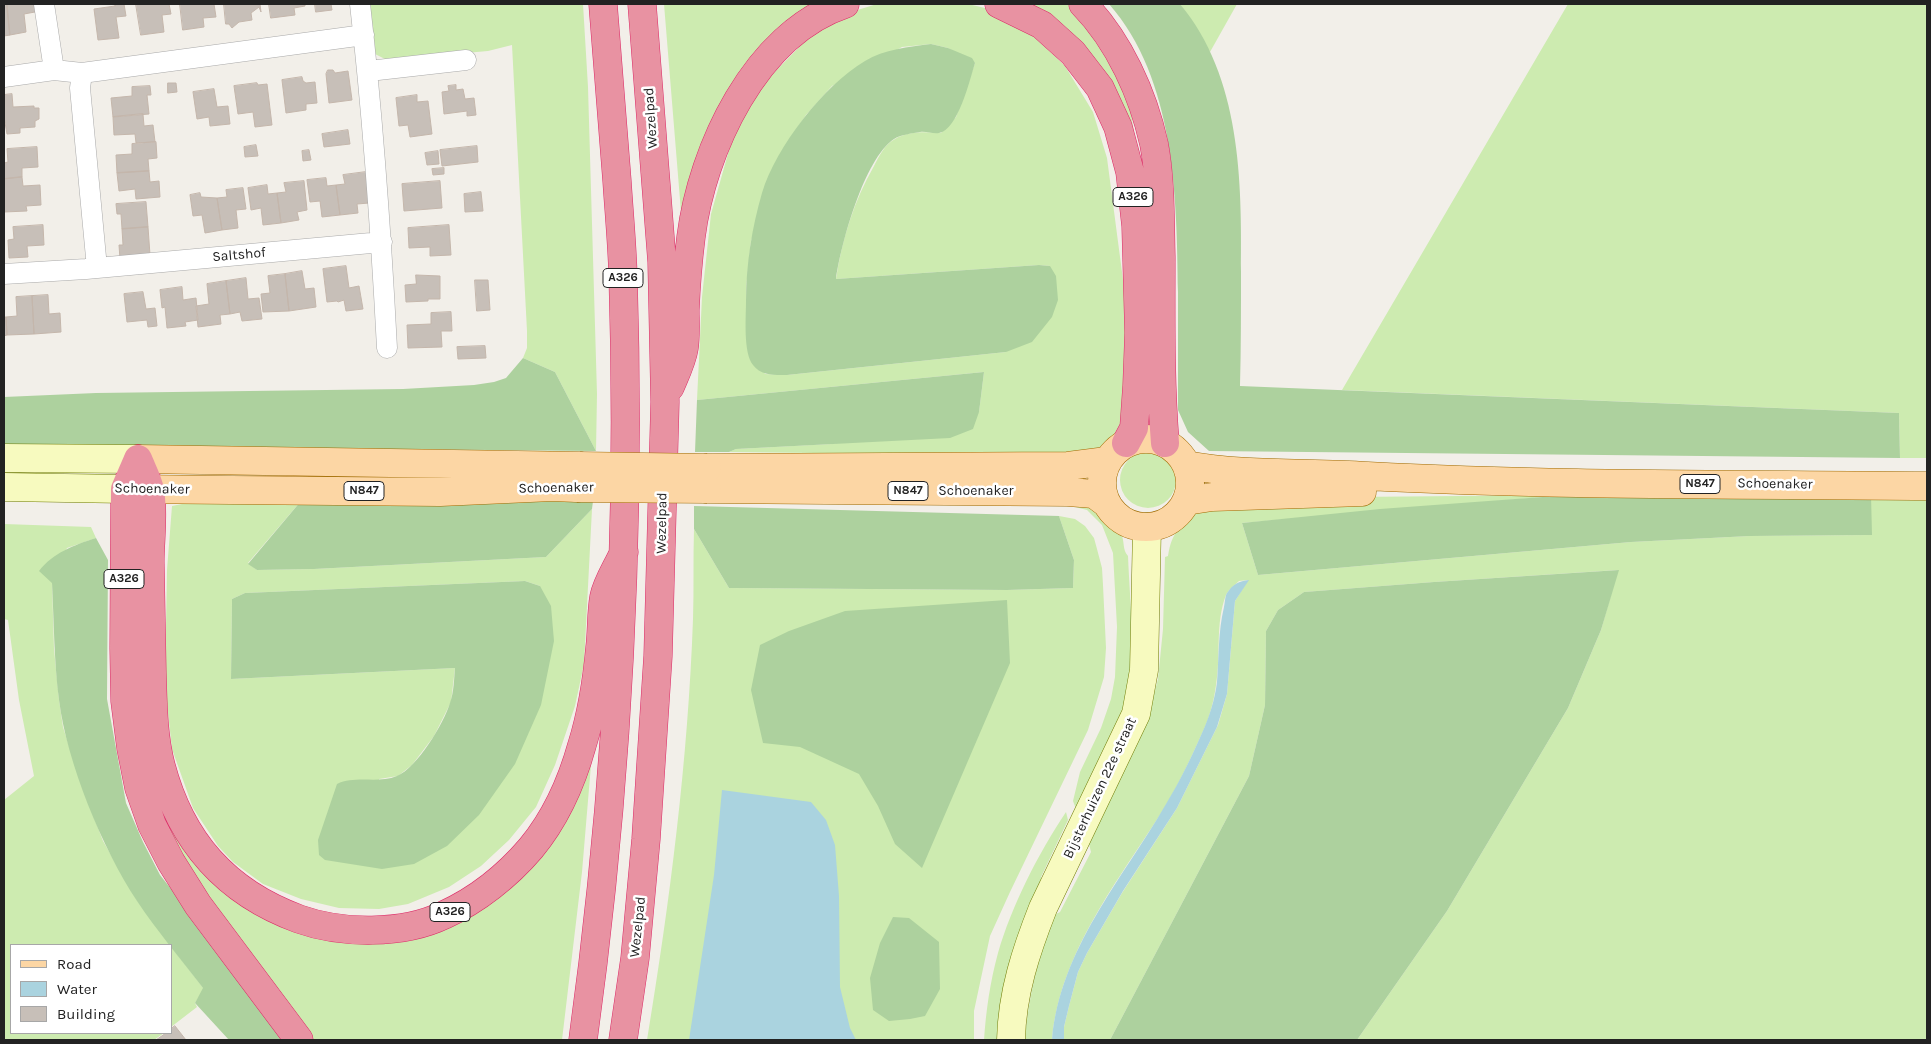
<!DOCTYPE html>
<html>
<head>
<meta charset="utf-8">
<style>
	body { margin:0 }
	#map { position:relative; width:1931px; height:1044px; overflow:hidden; background:#f2efe9; font-family:Karla,sans-serif }
	canvas { display:block }
	.frame { position:absolute; inset:0; border:5px solid #222; pointer-events:none }
	.legend { position:absolute; left:10px; top:944px; width:162px; height:90px; box-sizing:border-box; background:#fff; border:1px solid #a7a7a7; margin:0; padding:6px 9px; list-style:none; font-size:15px; color:#222 }
	.legend li { display:flex; align-items:center; gap:10px; height:25px }
	.legend b { width:25px; border:1px solid #a7a7a7 }
</style>
</head>
<body>
<div id="map">
<canvas width="1931" height="1044"></canvas>
<div class="frame"></div>
<ul class="legend">
<li><b style="height:6px;background:#fcd6a4"></b>Road</li>
<li><b style="height:14px;background:#aad3df"></b>Water</li>
<li><b style="height:14px;background:#c7bfb8"></b>Building</li>
</ul>
</div>
<script>
const ctx = document.querySelector('canvas').getContext('2d');
ctx.lineJoin = 'round';
function paint(path, color) { ctx.fillStyle = color; ctx.fill(path, 'evenodd'); }
function stroke(path, color, width, dash) { ctx.strokeStyle = color; ctx.lineWidth = width; ctx.lineCap = dash ? 'butt' : 'round'; ctx.setLineDash(dash || []); ctx.stroke(path); }
function write(font, color, halo, rows, align = 'center') {
  ctx.font = font + ' Karla,sans-serif'; ctx.lineWidth = 5; ctx.setLineDash([]); ctx.textBaseline = 'middle'; ctx.strokeStyle = halo; ctx.fillStyle = color; for (const [text, x, y, turn = 0] of rows) {
    ctx.save(); ctx.translate(x, y); ctx.rotate((+turn || 0) * Math.PI / 180); ctx.textAlign = isNaN(turn) ? turn : align; if (halo) ctx.strokeText(text, 0, 0); ctx.fillText(text, 0, 0); ctx.restore();
  }
}
paint(new Path2D(`
	M369,4H583L588,87L597,394L596,451L555,372L523,358L527,348V331L512,45L488,51L387,60L375,54Z
	M664,4H817L701,153L681,212Z
	M877,4H968L985,8L1031,33L1065,66L1093,112L1107,158L1125,295L1127,418L1111,439L1094,452L1074,456L729,452L736,449L832,444L979,412L984,372L697,400L702,297L711,214L733,136L758,89L815,31L851,12ZM931,44L948,48L975,63L956,117L941,133C926,132 908,131 895,139C885,144 879,156 874,166C854,201 842,239 836,279L1039,265L1050,266L1006,352L787,375L765,374L746,333V288L751,241L782,151L806,115L832,86L902,47Z
	M1030,4H1075L1128,94L1136,146Z
	M1180,4H1237L1210,52Z
	M1568,4H1927V458H1900L1899,413L1342,390Z
	M1120 480a28 28 0 1 1 56 0a28 28 0 1 1-56 0Z
	M746,494H907L1072,498C1092,501 1110,516 1121,534C1125,541 1122,550 1128,556C1130,606 1137,659 1124,708C1114,744 1093,775 1079,809H1076L1073,801L1080,772L1101,728L1111,699L1115,677L1117,627L1113,553L1102,525L1087,510L1063,504L938,500L749,497Z
	M1567,495L1242,523L1258,575L1631,542L1750,536L1871,535V495L1927,496V1040H1357L1447,911L1568,708L1601,630L1618,570L1434,582L1304,592L1278,610L1266,631L1265,705L1249,776L1110,1040H1064V1027L1069,1006L1078,972L1087,953L1122,893L1177,808L1218,725L1227,694L1235,601L1248,580L1239,581C1235,585 1228,590 1226,595C1215,623 1221,656 1216,685C1214,700 1210,716 1204,729C1192,756 1180,782 1165,807C1119,880 1060,952 1052,1040H1025C1028,997 1039,957 1052,916L1060,912L1091,852L1089,844L1145,725L1153,698L1158,679L1163,629L1165,557L1168,556C1172,530 1181,527 1198,509L1352,497Z
	M197,501H301L248,563L257,570L314,569L546,557L592,509L584,664L575,706L555,765L536,807L509,840L481,866L449,887L408,904L379,909L339,908L301,899L263,884L233,862L218,846L193,808L172,749L165,685L167,570L172,506ZM525,581L540,586L382,869L379,779L398,776L412,765L434,736L451,702L455,668L231,679L232,599L245,593Z
	M1059,516L1075,519L1085,526L1094,538L1097,549L1102,568L1103,585L1106,648L1104,677L1088,730L1010,892L990,936L974,1011V1040H647C670,901 688,760 693,619C694,589 693,559 694,529L729,588L1007,590L1073,588L1074,560Z
	M4,524L91,527L96,538L67,548L52,582L54,649L59,700L63,727L80,781L103,841L137,900L171,945H11V1033H164L154,1040H4V800L34,776L19,700L8,620L4,619Z
	M592,753L582,872L562,1040H305L186,884L153,789L165,818L200,870L224,893L258,915L305,935L473,911Z
	M1066,812L1068,820L1041,877V884L1000,1040H984C986,1011 990,982 998,953C1011,907 1039,852 1066,812Z
	M171,946L204,989L195,1003L197,1007L171,1027Z`), '#cdebb0');
paint(new Path2D(`
	M1109,4H1180C1241,77 1242,181 1241,272C1241,310 1241,348 1240,386L1899,413L1900,458L1209,451L1188,432L1178,410C1178,371 1178,332 1178,292C1177,197 1175,79 1109,4Z
	M931,44L948,48L972,58L975,63C970,79 958,130 939,133C933,134 926,131 920,132C913,133 900,135 894,139C864,159 841,244 836,279L1039,265L1050,266L1056,276L1058,300L1052,317L1032,342L1006,352L787,375C775,375 761,376 753,365C743,353 746,317 746,301C746,265 752,227 762,193C776,147 824,85 865,61C884,49 909,47 931,44Z
	M523,358L555,372L596,451L60,446L4,447V397L96,393L403,389L474,385L494,382L506,378Z
	M984,372L979,412L973,429L950,438L736,449L729,452H695L697,400Z
	M1583,494L1871,495L1872,535L1750,536L1631,542L1258,575L1242,523L1380,509Z
	M301,501H593L592,509L546,557L314,569L257,570L248,564Z
	M694,506L1059,516L1074,560L1073,588L1007,590L729,588L694,529Z
	M96,538L108,560L107,699L126,803L143,842L160,875L211,939L285,1040H229L195,1003L203,988C181,959 157,931 137,901C102,848 67,763 59,700C54,661 54,622 52,583L39,571C53,553 74,545 96,538Z
	M1619,570L1601,630L1568,708L1447,911L1357,1040H1110L1249,776L1265,705L1266,631L1278,610L1304,592L1434,582Z
	M525,581L540,586L551,606L554,641L541,705L515,764L479,815L447,846L414,864L382,869L325,860L319,855L318,840L337,784C356,775 378,784 397,776C417,768 444,723 450,703C454,692 454,679 455,668L231,679L232,599L245,593Z
	M1007,600L1010,663L922,868L895,844L878,806L859,774L800,747L763,743L751,690L760,645L789,631L845,611Z
	M893,917L909,918L939,942L940,989L925,1016L910,1019L889,1021L873,1010L870,978L880,943Z`), '#add19e');
paint(new Path2D(`
	M1249,580L1235,601L1227,694L1217,727L1177,808L1123,891L1087,953L1078,972L1069,1006L1064,1027V1040H1052C1060,949 1122,880 1166,804C1180,781 1191,758 1202,733C1209,718 1215,699 1217,682C1219,657 1218,632 1224,607C1225,603 1225,596 1227,593C1233,584 1239,581 1249,580Z
	M722,790L811,802L826,820L835,845L839,896L840,987L850,1028L856,1040H689L714,875Z`), '#aad3df');
const building = new Path2D(`
	M4,4H7L10,35L4,36Z
	M7,4H34L35,12L24,14L26,32L10,35Z
	M114,4H124L126,16L116,17L119,38L98,40L94,9L115,6Z
	M136,4H169L171,14L162,15L164,32L141,35Z
	M180,4H214L216,17L203,18L204,27L183,30Z
	M224,4H260L261,12L259,7L251,13L252,20L239,22L232,28L229,24H226Z
	M269,4H305V6L294,8L295,15L271,18Z
	M315,4H331L332,10L316,12Z
	M328,70H333L335,73L348,71L352,100L329,103L326,74Z
	M302,77L303,81L306,83L315,82L317,103L306,104V110L286,113L282,80Z
	M168,83H176L177,92L168,93Z
	M257,83L258,85L267,84L272,125L255,127L253,112L238,114L234,86Z
	M456,85V90L463,89L465,99L474,98L476,115L467,116V111L444,114L442,92L449,91L448,86Z
	M150,86L151,95H147L149,114L113,117L111,98L132,96V87Z
	M214,89L217,107L228,106L230,124L210,126L209,117L197,119L193,92Z
	M12,94L13,107L34,106V108H39V119L35,121V127L20,128V133L7,134L4,117V95Z
	M417,95V102L428,101L432,134L410,137L408,125L399,126L396,98Z
	M143,114L144,126L153,125L155,142L136,143L135,134L114,135L113,117Z
	M348,130L350,144L324,147L322,134Z
	M156,142L157,158L148,159L149,171L117,173L116,155L132,154V144Z
	M256,145L258,156L245,157L244,147Z
	M477,146L478,162L442,166L440,150Z
	M37,147L38,167L22,168V177L4,179V163L8,162L7,149Z
	M309,150L311,160L303,161L302,151Z
	M438,151L439,164L427,165L425,153Z
	M444,168V174L433,175L432,169Z
	M149,171L150,182L159,181L160,197L136,199L135,189L119,191L117,173Z
	M366,172L369,203L357,204L358,213L340,215L336,185L345,184L343,175Z
	M22,177L23,186L40,185L41,205L26,206L27,211L4,212V179Z
	M326,178L327,186L336,185L340,215L322,217L320,201L310,202L307,180Z
	M304,181L307,210L297,212L299,220L281,223L277,193L286,192L284,183Z
	M440,181L442,208L404,211L402,184Z
	M267,185L268,194L277,193L281,223L263,225L261,208L251,210L248,188Z
	M243,188L246,209L236,210L238,228L222,230L217,198L227,197L226,190Z
	M481,192L483,211L465,212L464,194Z
	M200,193L201,197L217,198L222,230L205,233L202,215L193,216L190,195Z
	M146,202L148,227L122,229L121,214H117L116,204Z
	M43,225L44,245L27,246L28,257L9,258L8,240L14,239L13,227Z
	M449,225L451,255L430,256V247L409,248L408,228Z
	M148,227L150,255L120,259L119,245H123L122,229Z
	M346,266L349,288L359,286L363,309L346,311L344,300L338,302L337,301L327,302L323,269Z
	M302,271L305,289L314,288L316,307L289,311L285,274Z
	M285,274L289,311L263,312L261,294L270,293L268,276Z
	M416,275L440,276V299H428V301L406,302L405,285L416,284Z
	M246,278L248,299L259,298L262,319L242,321L240,312L230,314L226,281Z
	M475,280H488L490,310L477,311Z
	M226,281L230,314L220,315L221,324L198,327L196,306L209,304L207,284Z
	M182,287L183,300L196,298L198,320L185,322L186,326L167,328L165,307L162,308L160,290Z
	M143,292L146,309L155,308L157,326L148,327L147,320L127,322L124,294Z
	M48,295L49,314L60,313L61,332L34,334L32,296Z
	M32,296L34,334L7,335L6,317L17,316L16,297Z
	M451,312L452,331H441L442,347L408,348L407,325L431,324V313Z
	M4,317H6L7,335L4,336Z
	M485,346L486,358L458,359L457,347Z
	M175,1026L186,1040H156L166,1033H171V1029Z`);
paint(building, '#c7bfb8');
stroke(building, '#c4b6ab', 1);
const minor = new Path2D(`
	M44,4L54,70
	M360,4C373,118 381,233 387,348
	M369,71L466,60
	M82,73L80,88L97,268
	M4,77L54,70L82,73L364,35
	M4,274L86,269L382,242`);
const secondary = new Path2D(`
	M4,458L138,459
	M4,487L125,489
	M1011,1040C1012,993 1026,951 1043,908L1136,714L1144,670L1147,527`);
const primary = new Path2D(`
	M1102 483a44 44 0 1 1 88 0a44 44 0 1 1-88 0Z
	M138,459L580,466
	M1186,465C1245,476 1307,472 1367,476C1554,486 1741,484 1927,486
	M707,468L1068,466L1107,461
	M127,489L440,492L552,487L577,488
	M707,489L1068,492L1094,494L1106,503
	M1186,501L1212,497L1362,492`);
const motorway = new Path2D(`
	M999,4L1042,25L1073,53L1100,88L1118,127L1130,172L1136,226L1139,333L1137,386L1134,428L1126,443
	M1083,4C1119,41 1143,94 1154,144C1161,181 1160,220 1161,257C1161,319 1160,381 1165,443
	M670,387C675,375 682,361 684,348C686,336 685,322 685,310C686,286 688,261 691,237C702,150 755,34 845,4
	M138,459C142,469 148,480 150,490C154,513 150,539 150,562C151,599 151,636 152,673C153,703 153,736 161,766C181,841 225,892 299,919C341,934 403,935 444,915C477,900 508,875 531,848C555,819 572,781 582,745C592,713 597,680 600,647C602,631 601,613 604,597C607,582 618,566 624,552
	M138,459L125,489L124,648L125,701L131,748L139,788L152,825L171,862L198,905L299,1040
	M583,1040C618,787 631,531 623,275C622,243 619,212 617,181C612,122 608,63 603,4
	M623,1040L635,958L646,839L658,656L665,402L662,262L642,4`);
stroke(minor, '#a9a9a9', 21);
stroke(secondary, '#707d05', 29);
stroke(primary, '#a06b00', 29);
stroke(motorway, '#dc2a67', 29);
stroke(minor, '#fff', 20);
stroke(secondary, '#f7fabf', 28);
stroke(primary, '#fcd6a4', 28);
stroke(motorway, '#e892a2', 28);
const primaryBridge = new Path2D(`
	M580,466L707,468
	M577,488L707,489`);
stroke(primaryBridge, '#a06b00', 29, []);
stroke(primaryBridge, '#fcd6a4', 28);
for (const [x, y, w] of [
	[1133,197,40],
	[623,278,40],
	[1700,484,40],
	[364,491,40],
	[908,491,40],
	[124,579,40],
	[450,912,40]
]) { const box = new Path2D(); box.roundRect(x - w / 2, y - 9.5, w, 19, 4); ctx.fillStyle = '#fff'; ctx.fill(box); stroke(box, '#222', 1); }
write('bold 12px', '#222', null, [
	["A326",1133,197],
	["A326",623,278],
	["N847",1700,484],
	["N847",364,491],
	["N847",908,491],
	["A326",124,579],
	["A326",450,912]
]);
write('14px', '#222', '#fff', [
	["Wezelpad",651,118,-94],
	["Saltshof",239,255,-5],
	["Schoenaker",1775,484,1],
	["Schoenaker",556,488,-1],
	["Schoenaker",152,489,1],
	["Schoenaker",976,491],
	["Wezelpad",662,523,-89],
	["Bijsterhuizen 22e straat",1100,788,-65],
	["Wezelpad",638,927,-84]
]);
</script>
</body>
</html>
